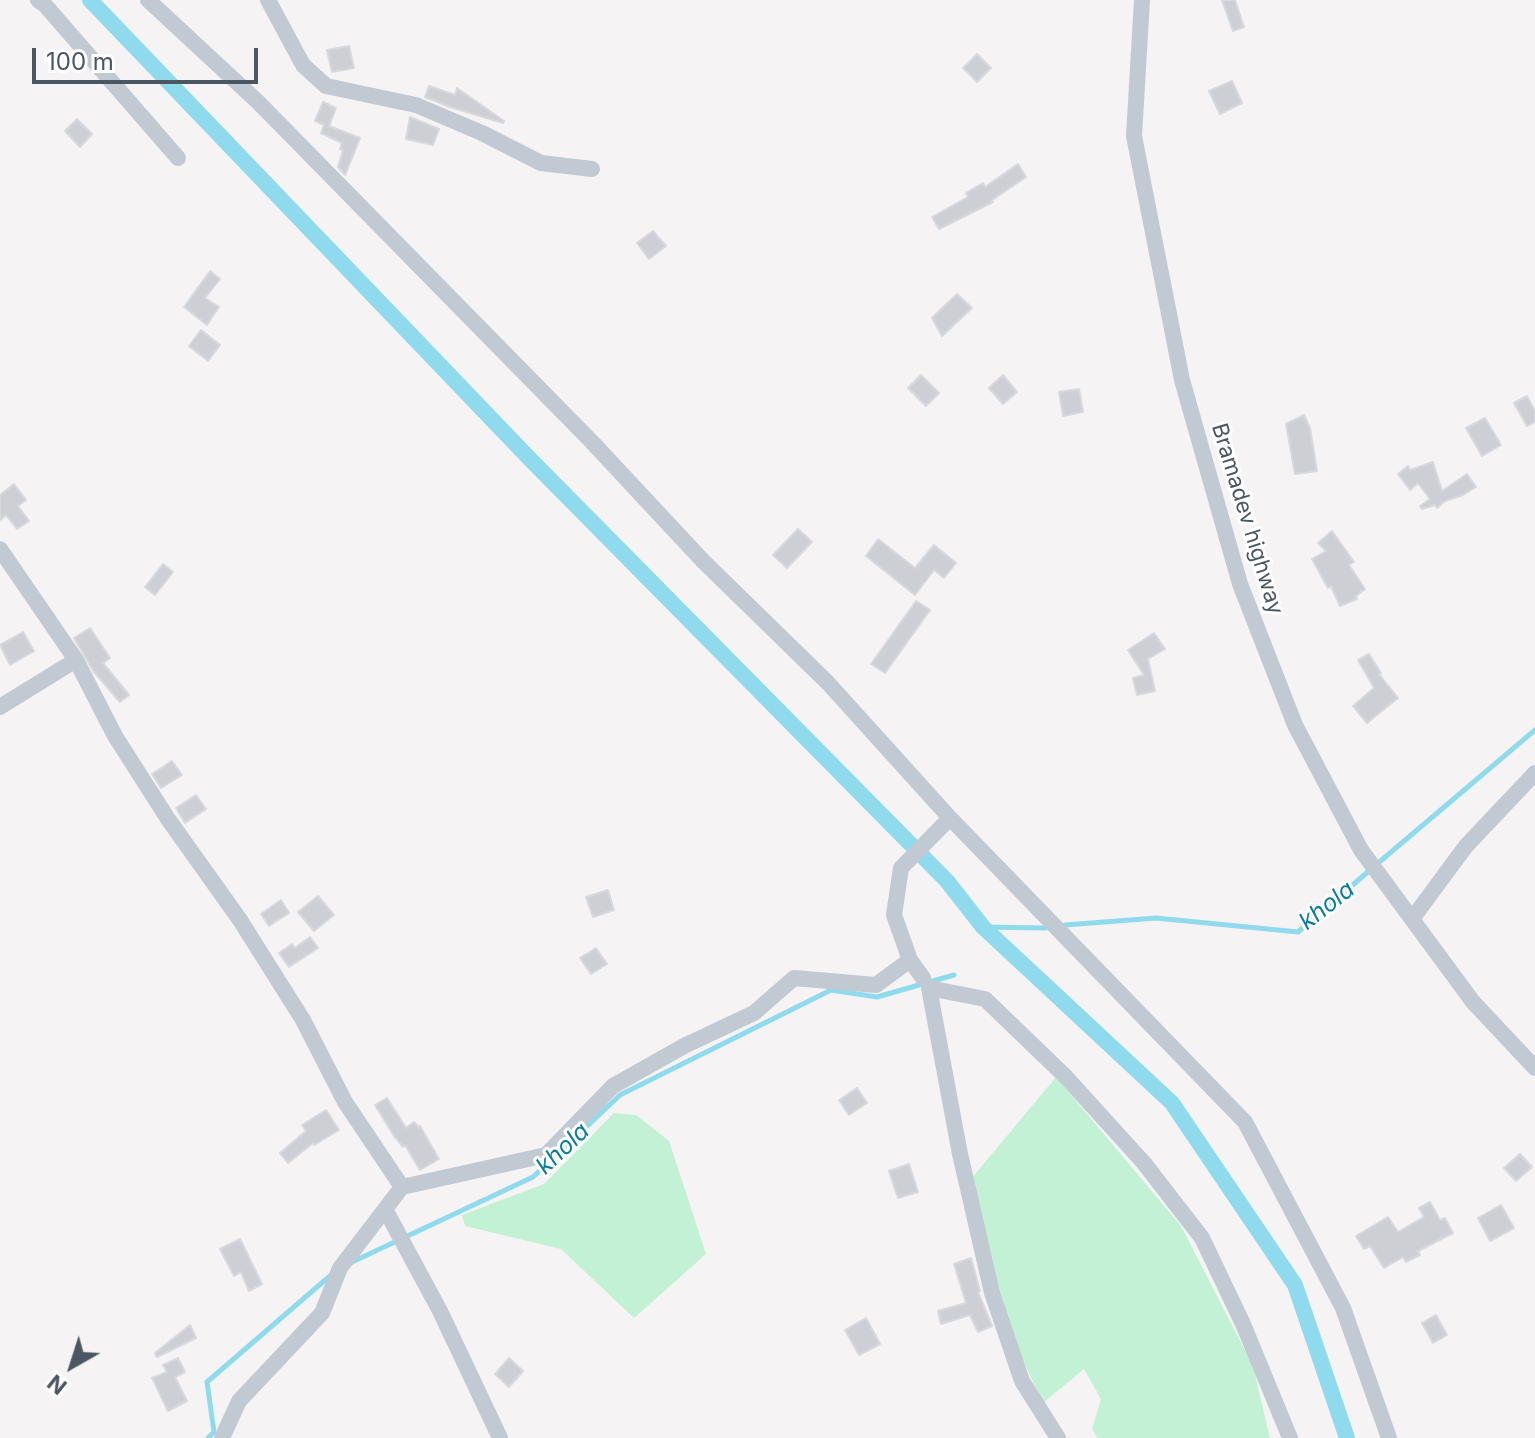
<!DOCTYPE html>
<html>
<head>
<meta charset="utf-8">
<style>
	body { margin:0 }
	#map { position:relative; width:1535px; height:1438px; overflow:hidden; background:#f5f3f3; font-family:Inter,sans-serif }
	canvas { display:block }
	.north { position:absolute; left:32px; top:1326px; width:80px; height:80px; -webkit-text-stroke:6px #fff; paint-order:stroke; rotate:219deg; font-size:22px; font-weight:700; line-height:32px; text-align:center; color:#4a5661 }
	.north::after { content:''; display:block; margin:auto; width:28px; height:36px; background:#4a5661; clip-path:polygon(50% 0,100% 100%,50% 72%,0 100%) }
	.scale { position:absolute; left:32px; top:48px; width:226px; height:36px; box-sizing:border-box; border:4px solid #4a5661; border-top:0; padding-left:10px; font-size:24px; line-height:28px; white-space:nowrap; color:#4a5661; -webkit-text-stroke:6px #fff; paint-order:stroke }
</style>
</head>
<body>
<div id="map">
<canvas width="1535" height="1438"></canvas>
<div class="north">N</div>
<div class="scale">100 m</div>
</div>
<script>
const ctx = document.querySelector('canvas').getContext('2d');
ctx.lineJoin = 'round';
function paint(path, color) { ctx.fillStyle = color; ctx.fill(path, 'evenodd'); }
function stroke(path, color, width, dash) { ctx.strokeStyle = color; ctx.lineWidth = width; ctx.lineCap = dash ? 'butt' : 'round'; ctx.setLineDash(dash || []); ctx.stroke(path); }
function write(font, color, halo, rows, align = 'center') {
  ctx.font = font + ' Inter,sans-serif'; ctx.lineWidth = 6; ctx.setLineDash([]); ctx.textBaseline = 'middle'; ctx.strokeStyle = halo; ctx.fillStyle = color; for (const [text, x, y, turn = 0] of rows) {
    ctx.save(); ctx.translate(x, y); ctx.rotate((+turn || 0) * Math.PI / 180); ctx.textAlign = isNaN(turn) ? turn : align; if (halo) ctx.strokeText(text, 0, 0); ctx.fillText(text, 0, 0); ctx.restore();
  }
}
paint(new Path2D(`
	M1056,1077L1181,1226L1253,1366L1270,1438H1098L1092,1429L1101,1399L1084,1369L1043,1403L1009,1331L971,1179Z
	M614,1113L636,1115L669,1141L706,1254L634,1318L561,1249L465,1226L462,1215L544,1184Z`), '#c3f1d5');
stroke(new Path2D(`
	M1377,864L1535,730
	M1065,925L1156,918L1298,932L1370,870
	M983,927L1046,928
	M563,1149L620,1095L831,990L877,997L954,975
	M350,1263L533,1177L553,1158
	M208,1438L214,1432L207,1382L331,1275`), '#90daee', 5);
stroke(new Path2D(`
	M90,0L527,456L947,881L983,927L1172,1103L1295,1285L1347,1438`), '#90daee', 16);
const building = new Path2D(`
	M1222,0H1235L1244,27L1233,31Z
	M349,46L354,68L332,72L327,50Z
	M977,54L991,68L977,82L963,68Z
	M1232,81L1242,103L1220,114L1209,91Z
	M429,86L455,95L457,88L504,121L503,123L450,107L425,97Z
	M323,102L336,108L329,126L360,138L345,175L338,167L343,150L340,149L342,143L321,133L324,125L315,121Z
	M410,117L439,129L433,145L406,139Z
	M77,119L92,134L80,147L65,131Z
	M1018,164L1026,177L992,200L993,202L939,229L932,217L968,197L966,193L983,183L985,187Z
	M653,231L666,246L649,259L637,243Z
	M210,271L220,279L205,298L219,307L207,325L184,307Z
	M957,294L972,308L942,336L932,318Z
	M201,330L220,345L208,361L189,346Z
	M921,375L939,393L926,406L908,388Z
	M1003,375L1017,392L1003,404L989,388Z
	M1079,389L1083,412L1063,416L1059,392Z
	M1527,396L1535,411V422L1527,426L1514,403Z
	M1304,415L1310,428L1317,471L1295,474L1286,424Z
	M1485,418L1501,445L1482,456L1466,428Z
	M1433,462L1442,491L1467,474L1476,487L1463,495L1445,501L1437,508L1435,505L1422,509L1420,506L1430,499L1418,483L1410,490L1398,474L1408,466L1410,470Z
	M14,484L26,500L18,506L29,521L17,529L6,515L0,520V495Z
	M798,529L812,542L787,568L773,555Z
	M1332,531L1354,562L1349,565L1365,589L1356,596L1357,599L1340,606L1331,586L1328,588L1312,559L1326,551L1318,543Z
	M878,539L915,568L934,545L956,563L944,578L934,570L915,595L866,556Z
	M163,564L173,572L155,595L145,587Z
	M916,601L930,610L885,673L871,664Z
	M90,628L110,658L103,663L129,695L120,702L94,672L74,638Z
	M23,632L34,651L10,665L0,645Z
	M1154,633L1165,649L1148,659L1155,691L1137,695L1133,678L1144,675L1128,650Z
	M1369,654L1381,673L1379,674L1398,698L1367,723L1353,706L1374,688L1358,660Z
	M172,761L182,775L161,788L152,774Z
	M196,795L206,809L185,823L176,808Z
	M608,890L614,910L593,917L586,897Z
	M318,896L334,915L314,931L298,912Z
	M281,900L289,913L269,926L261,914Z
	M310,937L318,948L289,967L279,953L292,944L295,948Z
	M596,948L607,964L591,974L580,958Z
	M857,1088L867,1103L849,1115L839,1100Z
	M387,1098L406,1128L414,1122L419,1128L420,1126L439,1159L420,1170L405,1145L403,1147L394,1136L375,1105Z
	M326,1110L339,1130L314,1145L313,1143L288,1163L280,1153L306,1131L302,1125Z
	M1520,1154L1532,1167L1516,1181L1504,1168Z
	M909,1164L918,1192L898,1198L889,1171Z
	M1430,1202L1440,1220L1445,1218L1453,1233L1418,1251L1420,1255L1406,1262L1403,1257L1384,1268L1370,1246L1364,1249L1356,1236L1388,1217L1398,1232L1424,1217L1419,1208Z
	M1501,1205L1514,1228L1490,1241L1478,1218Z
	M240,1239L262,1284L249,1291L241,1272L234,1276L220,1249Z
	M971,1258L980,1291L978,1292L992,1326L978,1332L970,1315L941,1324L938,1311L966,1303L954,1264Z
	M1436,1315L1447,1335L1433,1343L1422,1323Z
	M866,1318L880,1344L859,1355L845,1330Z
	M190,1325L196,1338L157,1357L155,1353Z
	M178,1358L185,1372L175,1377L187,1401L168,1411L152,1378L167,1372L163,1365Z
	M509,1358L523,1371L509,1387L495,1374Z`);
paint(building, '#cdcfd5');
stroke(building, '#d7d9de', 2);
stroke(new Path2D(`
	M38,0L45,5L178,158
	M148,0L259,103L592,442L703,561L828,683L950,818L1245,1122L1343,1308L1389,1438
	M268,0L303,65L326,86L416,105L482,133L541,163L592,169
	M1142,0L1134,136L1182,380L1240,584L1295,725L1361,850L1473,1002L1535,1068
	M0,549L76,660L115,736L168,819L240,920L303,1020L345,1102L402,1187L340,1268L322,1313L239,1401L222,1438
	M0,707L76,660
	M1412,919L1466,846L1535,773
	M923,978L910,960L894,915L901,868L950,818
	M402,1187L546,1155L613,1086L684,1046L754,1013L794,978L876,985L910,960
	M385,1209L440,1311L500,1438
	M1058,1438L1022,1381L992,1293L960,1154L929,988L985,999L1066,1077L1144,1163L1202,1238L1243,1324L1290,1438`), '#c1cad2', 16);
write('22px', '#4a5661', '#fff', [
	["Bramadev highway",1247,519,73]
]);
write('italic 24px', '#0c7c9b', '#fff', [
	["khola",1327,906,-38],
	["khola",563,1149,-43]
]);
</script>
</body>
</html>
